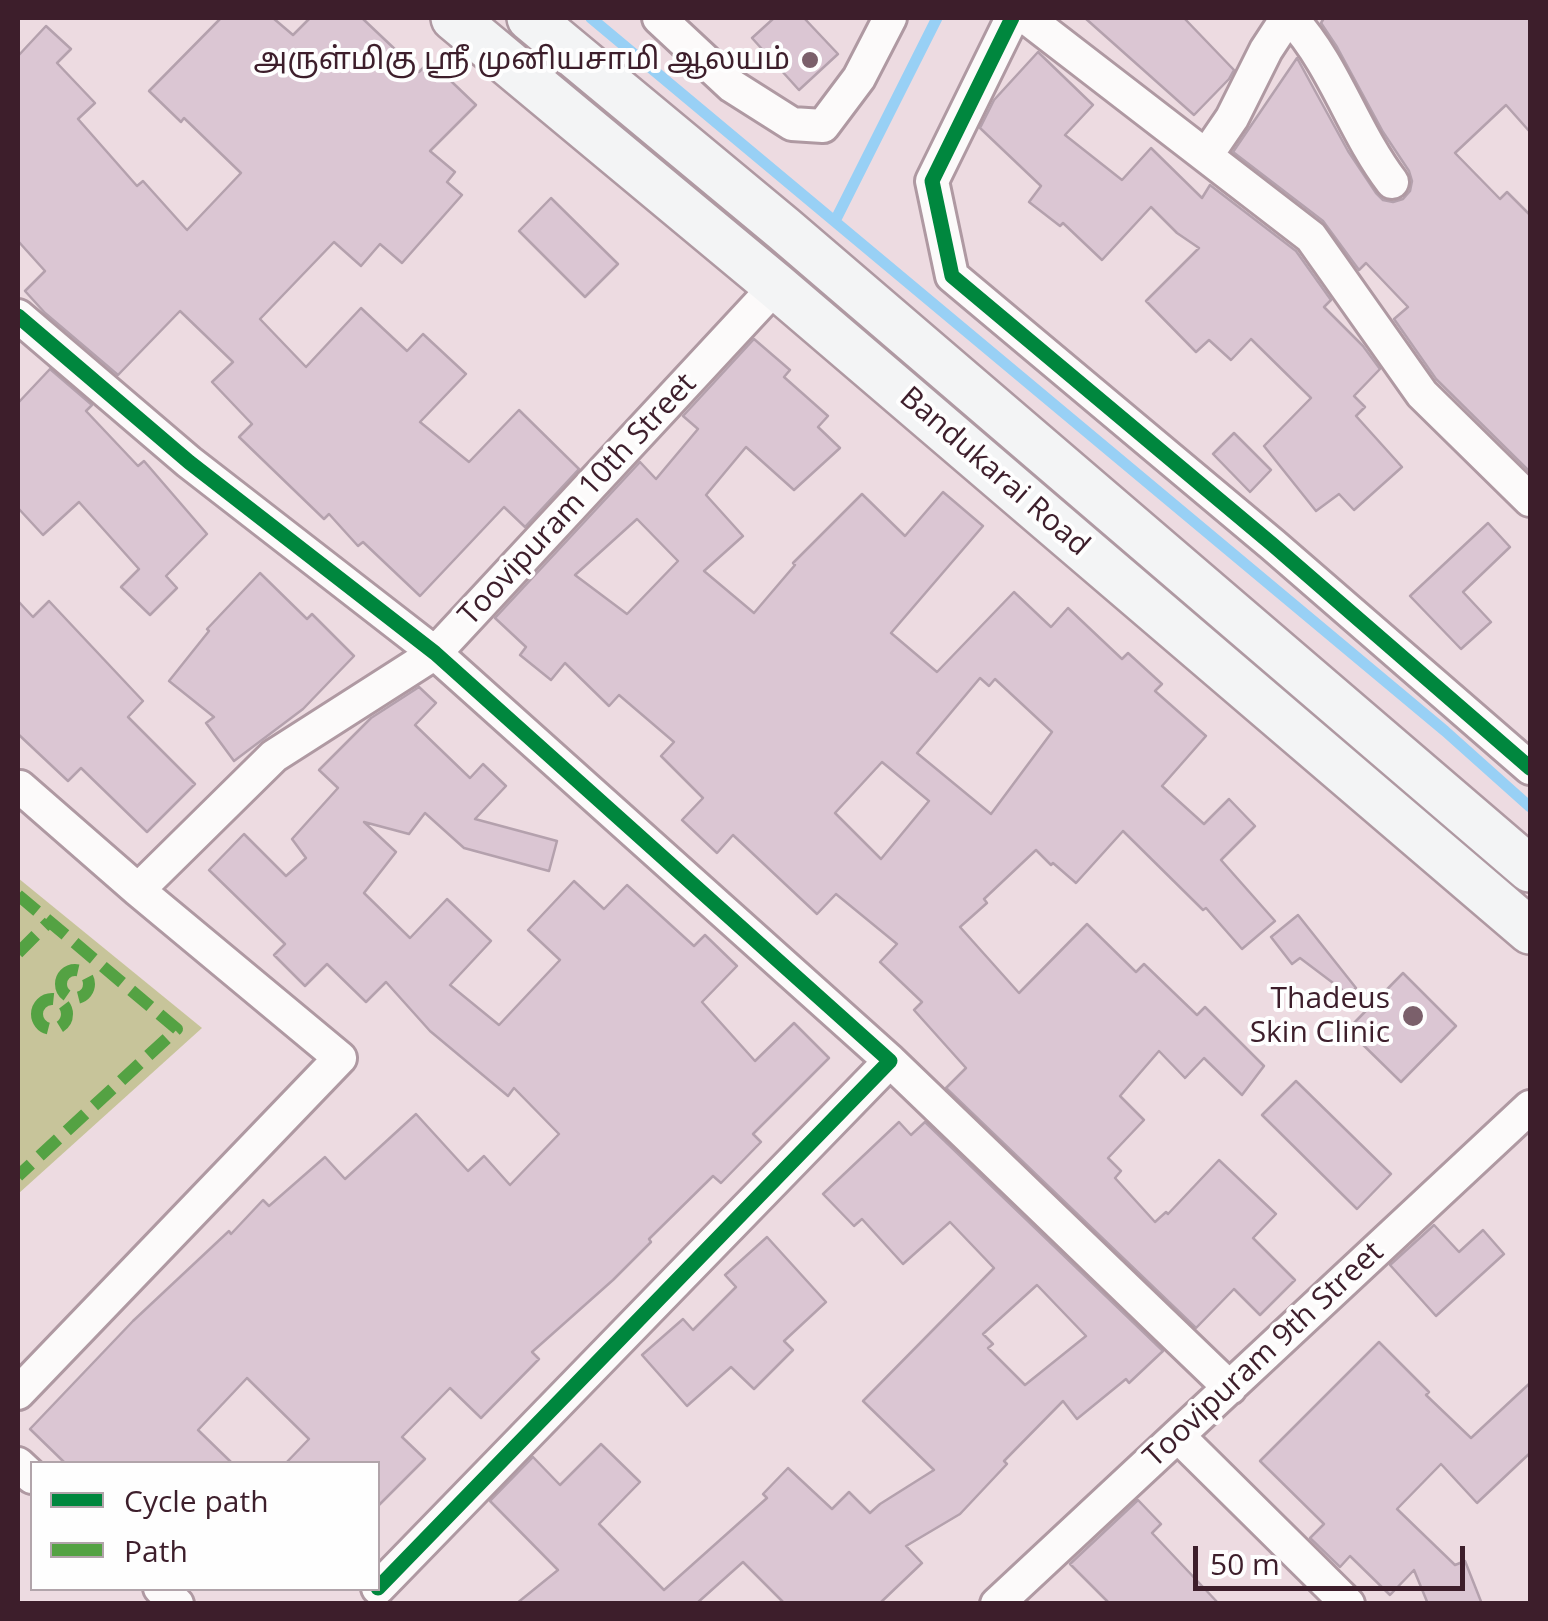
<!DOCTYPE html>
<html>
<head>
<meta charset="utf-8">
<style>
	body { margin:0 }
	#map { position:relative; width:1548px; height:1621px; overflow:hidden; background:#eddbe1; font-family:"Open Sans",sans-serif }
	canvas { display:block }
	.frame { position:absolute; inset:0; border:20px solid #3d1e2b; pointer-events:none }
	.legend { position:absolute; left:30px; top:1461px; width:350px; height:130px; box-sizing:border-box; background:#fefefe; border:2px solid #b1a4aa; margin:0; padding:12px 18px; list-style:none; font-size:30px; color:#3d1e2b }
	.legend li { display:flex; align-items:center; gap:20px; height:50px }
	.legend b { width:50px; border:2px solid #b1a4aa }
	.scale { position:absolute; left:1193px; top:1546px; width:272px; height:45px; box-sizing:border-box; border:5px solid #3d1e2b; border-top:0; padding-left:12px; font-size:30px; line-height:35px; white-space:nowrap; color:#3d1e2b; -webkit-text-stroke:8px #fefefe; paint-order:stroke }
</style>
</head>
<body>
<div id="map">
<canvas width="1548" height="1621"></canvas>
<div class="frame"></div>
<ul class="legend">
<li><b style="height:12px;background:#00873e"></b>Cycle path</li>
<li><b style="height:12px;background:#54a243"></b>Path</li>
</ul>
<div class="scale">50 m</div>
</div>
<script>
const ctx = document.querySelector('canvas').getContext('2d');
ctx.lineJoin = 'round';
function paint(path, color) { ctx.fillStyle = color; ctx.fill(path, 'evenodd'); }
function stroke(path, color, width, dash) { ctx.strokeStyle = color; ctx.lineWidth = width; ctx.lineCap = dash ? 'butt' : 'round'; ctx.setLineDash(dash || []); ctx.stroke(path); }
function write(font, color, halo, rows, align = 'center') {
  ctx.font = font + ' "Open Sans","Noto Sans Tamil",sans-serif'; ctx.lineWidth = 8; ctx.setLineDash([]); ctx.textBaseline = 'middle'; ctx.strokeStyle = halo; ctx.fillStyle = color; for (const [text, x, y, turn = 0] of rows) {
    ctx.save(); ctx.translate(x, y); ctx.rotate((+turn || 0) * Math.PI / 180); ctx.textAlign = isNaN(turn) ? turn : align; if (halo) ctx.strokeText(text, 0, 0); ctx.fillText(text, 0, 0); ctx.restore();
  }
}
paint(new Path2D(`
	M18,878L202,1028L18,1194Z`), '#c7c49a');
stroke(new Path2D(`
	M591,18L1445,731L1530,807
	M835,221L937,18`), '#98d0f5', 11);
const building = new Path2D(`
	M221,18H273L293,35L310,18H362L419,72L430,61L476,105L430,151L455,172L447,182L462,195L402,263L380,244L361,266L334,242L260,319L306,367L361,308L407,351L423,334L466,374L420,422L469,462L519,410L579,469L525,527L504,507L420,596L363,542L358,546L329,514L324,519L239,437L252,424L212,382L233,362L180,311L118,375L45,313L25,291L45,271L18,241V56L46,26L71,49L57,63L95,103L78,119L137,186L143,181L187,230L241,173L184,118L181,122L149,91Z
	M774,18H804L838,54L799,90L752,38Z
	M1085,18H1184L1234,70L1229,79L1194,115Z
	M1324,18H1530V132L1506,105L1455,153L1500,199L1507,192L1530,215V472L1436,379L1394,319L1408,307L1366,263L1359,270L1323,221L1233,152L1297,58L1348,151L1376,193L1383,200L1393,202L1403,199L1410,191L1412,181L1409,171L1383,132L1337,47L1321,23Z
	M1038,52L1093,105L1065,135L1122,180L1151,148L1202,198L1210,185L1296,251L1331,300L1324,307L1363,346L1380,369L1354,396L1365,407L1356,416L1402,467L1354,510L1339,494L1316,511L1264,446L1311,398L1251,339L1231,360L1209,340L1196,352L1146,301L1199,248L1177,233L1151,207L1102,260L1063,223L1060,226L1029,202L1041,186L980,128L994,100Z
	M551,198L618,264L585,297L519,231Z
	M754,339L790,370L784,377L828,416L818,427L840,448L794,490L746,447L706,495L743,536L704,571L754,613L795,565L793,563L862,494L905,536L943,492L983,526L891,633L937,672L1014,592L1051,627L1068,608L1122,659L1128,653L1162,684L1155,691L1206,736L1162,786L1204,824L1229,799L1255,826L1221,860L1275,921L1242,949L1206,908L1203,910L1123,831L1076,883L1053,863L1051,865L1036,850L984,899L987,903L960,927L1019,993L1087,924L1136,972L1144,964L1197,1015L1205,1007L1264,1066L1242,1095L1204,1058L1185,1078L1159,1051L1120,1096L1144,1120L1108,1158L1121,1171L1115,1178L1155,1222L1166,1212L1168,1214L1219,1160L1276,1214L1253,1238L1295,1280L1260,1315L1234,1289L1196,1328L946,1088L966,1068L914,1010L922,1002L880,962L897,944L836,894L817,914L733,835L717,853L682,820L703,798L661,756L674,742L619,695L609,706L565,663L551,680L520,655L526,647L495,618L640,462L656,479L698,429L683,416ZM637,519L678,561L627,614L575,575ZM980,678L989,686L995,679L1052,732L991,814L917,753ZM882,762L929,801L881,859L835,813Z
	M50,369L92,405L86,411L138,466L144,461L207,534L166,576L177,588L150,615L121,587L139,569L79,502L43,535L18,508V403Z
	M1234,433L1271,470L1250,492L1213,454Z
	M1488,523L1510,547L1463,592L1491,622L1461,649L1410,596Z
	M260,573L307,619L312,614L354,656L303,709L234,761L206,723L214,717L169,681L209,631L207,629Z
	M18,601L33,617L49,601L143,701L128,717L195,784L147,832L81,768L68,781L18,734Z
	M419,687L436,703L415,725L470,778L483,764L506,786L475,819L557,841L549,871L464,848L425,813L409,834L364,822L396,852L364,893L410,938L447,899L491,941L450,985L499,1025L560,960L528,930L574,881L604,909L627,885L694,946L705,935L737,966L702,1002L755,1061L794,1023L829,1058L753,1134L761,1142L721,1183L713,1176L649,1239L651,1242L613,1280L532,1352L539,1359L481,1418L450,1388L402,1437L425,1459L378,1506V1464H285L309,1439L247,1378L198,1430L233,1464H66L30,1429L133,1321L229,1231L231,1234L263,1200L269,1206L325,1157L345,1179L416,1114L468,1171L484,1156L510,1185L559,1134L514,1088L508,1096L430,1031L386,982L366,1002L327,964L305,986L274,955L285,944L209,870L244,834L286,876L306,858L292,839L338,788L319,770L371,718Z
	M1298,915L1356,988L1349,995L1300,958L1292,964L1271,937Z
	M1403,973L1456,1026L1401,1082L1353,1035V1024Z
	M1296,1081L1391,1174L1357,1209L1262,1115Z
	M899,1122L911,1135L925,1122L1163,1351L1129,1383L1126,1379L1077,1419L1063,1401L1004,1461L1007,1464L960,1514L906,1546L922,1563L879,1604H785L743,1562L696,1604H516L558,1570L490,1501L533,1457L560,1485L601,1444L640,1482L599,1524L664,1590L767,1498L763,1494L788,1468L832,1509L849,1492L870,1513L880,1504L934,1470L863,1401L994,1268L950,1222L903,1264L862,1219L854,1226L823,1194ZM1037,1285L1086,1336L1025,1385L988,1348L993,1344L983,1334Z
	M1434,1225L1459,1252L1483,1230L1504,1254L1436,1316L1390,1265Z
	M767,1237L826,1302L784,1341L793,1350L754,1389L731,1367L687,1406L642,1355L683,1319L693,1330L736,1287L725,1275Z
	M1379,1342L1429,1392L1426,1395L1471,1438L1530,1383V1453L1477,1503L1441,1464L1397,1509L1455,1565L1465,1561L1482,1604H1428L1414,1570L1390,1595L1350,1556L1340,1567L1310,1538L1324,1524L1260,1461Z
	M1138,1500L1161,1524L1152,1533L1219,1604H1110L1070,1564Z`);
paint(building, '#dbc6d3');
stroke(building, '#b4a1ad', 2.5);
const minor = new Path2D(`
	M659,18L732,86L792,124L823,126L859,78L890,18
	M1012,18L932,181L952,276L1273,545L1530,768
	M1027,18L1311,237L1422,394L1530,500
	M1291,18C1335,66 1353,131 1392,182
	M1206,156L1232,118L1266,50L1287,18
	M18,316L189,462L435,653L890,1061L378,1588
	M18,789L20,787L138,890L340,1058L18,1393
	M138,890L274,756L435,653L776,286
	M890,1061L1230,1388
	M1178,1436L1348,1604
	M18,1464L32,1477
	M160,1588L177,1604
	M997,1604L1530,1107`);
const secondary = new Path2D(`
	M454,18L776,286L1530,931
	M530,18L784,229L1530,869`);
stroke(minor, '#af99a2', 38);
stroke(secondary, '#af99a2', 50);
stroke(minor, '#fcfafa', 32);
stroke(secondary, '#f3f4f5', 45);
stroke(new Path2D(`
	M18,895L177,1029L18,1176
	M18,953L49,922
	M61 984a14 14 0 1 1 28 0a14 14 0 1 1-28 0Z
	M37 1014a15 15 0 1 1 30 0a15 15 0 1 1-30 0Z`), '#54a243', 12, [25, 12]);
stroke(new Path2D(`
	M1012,18L932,181L952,276L1273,545L1530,768
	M18,316L189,462L435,653L890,1061L378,1588`), '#00873e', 15);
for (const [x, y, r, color] of [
	[810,60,10,"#7b606b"],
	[1413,1016,12,"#7b606b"]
]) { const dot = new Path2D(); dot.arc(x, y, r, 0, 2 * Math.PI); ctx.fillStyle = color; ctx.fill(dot); stroke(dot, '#fefefe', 4); }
write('30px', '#3d1e2b', '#fefefe', [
	["அருள்மிகு ஶ்ரீ முனியசாமி ஆலயம்",790,60],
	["Thadeus",1390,999],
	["Skin Clinic",1390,1033]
], 'right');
write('30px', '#3d1e2b', '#fefefe', [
	["Bandukarai Road",994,472,41],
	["Toovipuram 10th Street",578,500,-47],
	["Toovipuram 9th Street",1264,1355,-43]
]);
</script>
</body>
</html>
